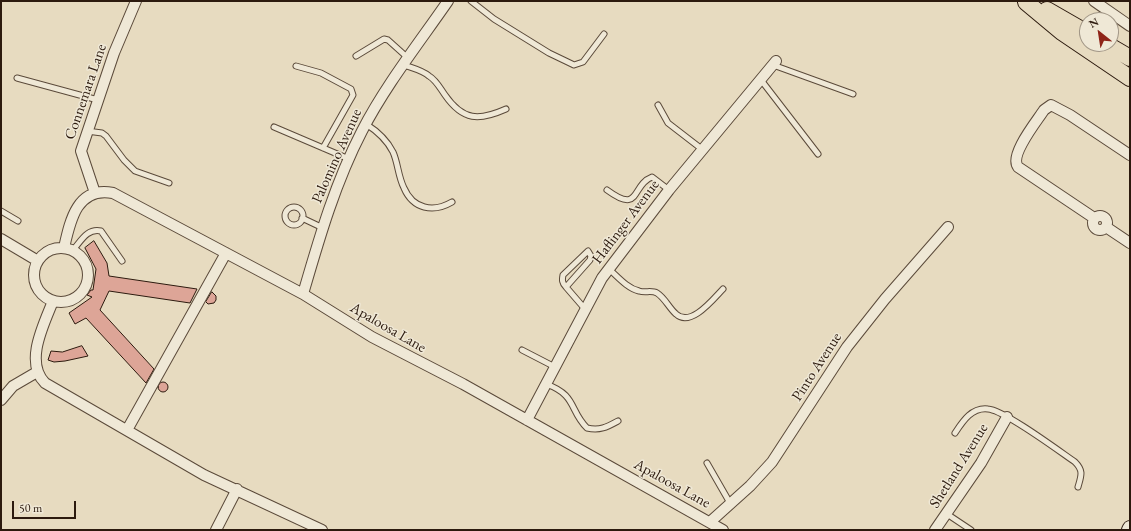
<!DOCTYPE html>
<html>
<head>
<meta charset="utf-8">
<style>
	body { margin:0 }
	#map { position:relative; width:1131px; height:531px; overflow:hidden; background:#e7dbc0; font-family:"EB Garamond",serif }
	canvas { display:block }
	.frame { position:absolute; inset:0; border:2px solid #2c1a0e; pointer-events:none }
	.north { position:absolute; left:1079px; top:12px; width:40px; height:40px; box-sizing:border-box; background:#efe8d6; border:1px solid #a19686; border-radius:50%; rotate:330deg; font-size:11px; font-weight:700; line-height:16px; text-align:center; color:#2c1a0e }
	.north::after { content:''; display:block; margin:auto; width:14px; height:18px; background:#8f2418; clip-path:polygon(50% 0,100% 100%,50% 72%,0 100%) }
	.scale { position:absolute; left:12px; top:501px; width:64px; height:18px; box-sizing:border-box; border:2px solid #2c1a0e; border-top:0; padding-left:5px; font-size:12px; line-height:14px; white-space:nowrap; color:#2c1a0e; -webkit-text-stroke:3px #efe8d6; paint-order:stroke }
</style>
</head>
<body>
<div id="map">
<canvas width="1131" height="531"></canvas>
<div class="frame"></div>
<div class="north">N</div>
<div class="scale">50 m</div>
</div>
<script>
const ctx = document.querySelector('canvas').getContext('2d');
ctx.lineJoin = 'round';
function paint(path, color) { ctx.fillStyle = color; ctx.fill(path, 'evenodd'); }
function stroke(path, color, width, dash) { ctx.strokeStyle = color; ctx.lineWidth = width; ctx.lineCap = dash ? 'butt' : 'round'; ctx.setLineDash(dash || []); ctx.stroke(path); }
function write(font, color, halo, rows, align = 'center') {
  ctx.font = font + ' "EB Garamond",serif'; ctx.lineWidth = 3; ctx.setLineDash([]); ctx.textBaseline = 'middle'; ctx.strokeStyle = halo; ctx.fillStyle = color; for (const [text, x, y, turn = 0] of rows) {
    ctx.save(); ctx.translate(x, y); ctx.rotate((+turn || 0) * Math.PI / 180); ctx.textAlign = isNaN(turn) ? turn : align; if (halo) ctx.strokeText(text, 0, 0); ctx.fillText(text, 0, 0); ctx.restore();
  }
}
const building = new Path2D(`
	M94,241L107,263L109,276L197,289L190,303L109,291L100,310L154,369L146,383L86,318L75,324L69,313L92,297L87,295L91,290H93L96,269L85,248Z
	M212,292L216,296V300L214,303L208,304L206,302Z
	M82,346L88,356L65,361L54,362L48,360L51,351L62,352Z
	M158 387a5 5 0 1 1 10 0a5 5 0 1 1-10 0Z`);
paint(building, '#dda597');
stroke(building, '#2c1a0e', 1);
const lane = new Path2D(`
	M471,1L494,19L549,53L574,65L583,62L604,34
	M356,56L384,39L388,40L408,58
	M404,65C412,68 422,70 429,76C436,80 440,88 445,95C463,121 479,121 506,109
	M773,65L853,94
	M296,66L321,73L351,89L353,95L323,148
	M17,78L98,100
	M761,80L818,154
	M658,105L668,123L703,150
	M366,124C377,131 387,140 393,152C398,163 398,176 404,188C413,209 433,213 452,202
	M274,127L349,159
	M87,131L102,133L106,136L124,160L135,171L169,183
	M607,190C641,215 631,185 652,177L669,190
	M285 216a9 9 0 1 1 18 0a9 9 0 1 1-18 0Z
	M1,211L18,221
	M302,218L323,228
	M73,250C81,241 87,228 101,231L122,261
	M609,269C618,277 627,288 639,291C645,293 652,290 657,293C665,298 669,308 676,314C691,328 714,298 723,289
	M566,287L590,260L591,256L588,251L563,275C562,280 562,283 566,287L585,309
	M522,350L555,367
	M546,384C577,395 569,410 587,428C600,431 607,427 618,421
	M955,433C963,421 972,407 988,409C1004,410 1059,451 1075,462C1084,471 1081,476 1078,487
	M707,463L730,503
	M947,514L971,530`);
const street = new Path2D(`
	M1094,1L1130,26
	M95,193L81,151L114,53L136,1
	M1093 223a7 7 0 1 1 14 0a7 7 0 1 1-14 0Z
	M1094,218L1018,167C1009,155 1037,121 1044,110L1051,105L1070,115L1130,155
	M1106,227L1130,243
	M1,239L38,261
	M64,248C70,221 77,186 113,193L303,294L372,337L463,384L723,530
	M34 275a27 27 0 1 1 54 0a27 27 0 1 1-54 0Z
	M303,294C319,239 335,183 362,131C385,86 419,43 448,1
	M53,301C44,324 24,362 45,383L204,475L322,530
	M1,400L13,386L37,372
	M527,420L602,278L669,190L776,61
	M127,430L226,253
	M710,522L750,486L772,462L847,347L885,299L948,227
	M216,530L237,489
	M935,530L981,463L1007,417`);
const secondary = new Path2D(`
	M1129,530L1130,528`);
const primary = new Path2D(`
	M1026,2L1062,32L1130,78
	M1047,10L1087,33
	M1106,44L1130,58`);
stroke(lane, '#5b4a3a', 7);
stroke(street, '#5b4a3a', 12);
stroke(secondary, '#2c1a0e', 16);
stroke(primary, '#2c1a0e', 18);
stroke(lane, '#efe8d6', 5);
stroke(street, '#efe8d6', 10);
stroke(secondary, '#efe8d6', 14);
stroke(primary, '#e7dbc0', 16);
write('15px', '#2c1a0e', '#efe8d6', [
	["Connemara Lane",86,92,-71],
	["Palomino Avenue",337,156,-66],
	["Haflinger Avenue",626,222,-53],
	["Apaloosa Lane",388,328,30],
	["Pinto Avenue",817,367,-57],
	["Shetland Avenue",959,466,-58],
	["Apaloosa Lane",672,484,29]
]);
</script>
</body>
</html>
